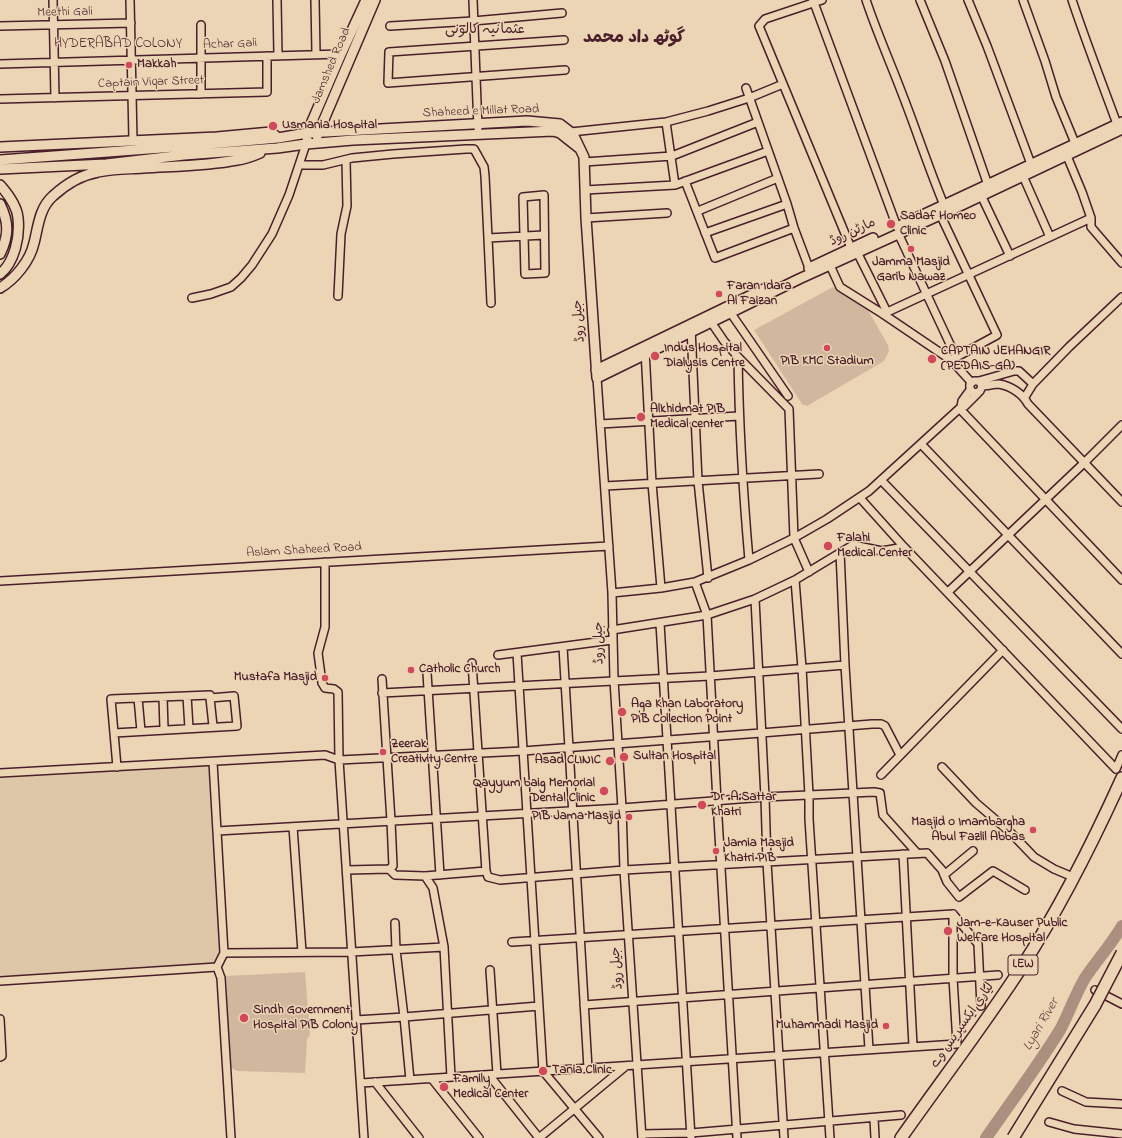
<!DOCTYPE html>
<html>
<head>
<meta charset="utf-8">
<style>
	body { margin:0 }
	canvas { display:block; background:#ecd5b4 }
</style>
</head>
<body>
<canvas width="1122" height="1138"></canvas>
<script>
const ctx = document.querySelector('canvas').getContext('2d');
ctx.lineJoin = 'round';
function paint(path, color) { ctx.fillStyle = color; ctx.fill(path, 'evenodd'); }
function stroke(path, color, width, dash) { ctx.strokeStyle = color; ctx.lineWidth = width; ctx.lineCap = dash ? 'butt' : 'round'; ctx.setLineDash(dash || []); ctx.stroke(path); }
function write(font, color, halo, rows, align = 'center') {
  ctx.font = font + ' "Indie Flower","Playpen Sans Arabic",sans-serif'; ctx.lineWidth = 3; ctx.setLineDash([]); ctx.textBaseline = 'middle'; ctx.strokeStyle = halo; ctx.fillStyle = color; for (const [text, x, y, turn = 0] of rows) {
    ctx.save(); ctx.translate(x, y); ctx.rotate((+turn || 0) * Math.PI / 180); ctx.textAlign = isNaN(turn) ? turn : align; if (halo) ctx.strokeText(text, 0, 0); ctx.fillText(text, 0, 0); ctx.restore();
  }
}
paint(new Path2D(`
	M213,762L224,953L217,967L0,981V773Z`), '#dec6a9');
paint(new Path2D(`
	M833,287L868,310L888,345L889,351L884,361L807,406L802,404L754,330Z
	M305,972L310,1035L307,1039L305,1073L237,1071L230,1067L226,976Z`), '#d1b79e');
stroke(new Path2D(`
	M986,1138C1011,1102 1037,1067 1060,1030C1069,1013 1075,995 1085,978C1097,960 1111,945 1122,926`), '#ad8f80', 12);
const minor = new Path2D(`
	M53,0L55,98
	M130,0L133,140
	M277,0L278,55
	M315,0L316,54
	M473,0L478,128
	M813,0L897,227
	M822,0L765,19L759,26L851,248
	M866,0C877,33 891,64 903,96C917,132 929,169 944,205
	M920,0L945,61L988,185
	M968,0L987,46L1031,164
	M1023,0L1045,61L1056,97L1075,143
	M1072,0C1086,42 1102,83 1117,124
	M0,26L131,23
	M390,26L473,21L562,13
	M564,40L389,52L388,83L565,70
	M0,64L341,54
	M746,88L787,204L794,228L809,268
	M201,94V25
	M0,99L267,92V56
	M666,122L675,185
	M571,132L666,122L708,111L749,98L783,84
	M1067,156L1082,192L1091,218V227L1122,263
	M584,162L672,156L758,122
	M299,165H323L352,158L393,154L466,149H474L484,167L485,176L488,238
	M1023,176L1050,237
	M685,181L715,258L794,228
	M585,190L675,185L768,151
	M544,195L545,273L525,274L523,197Z
	M981,195L1010,256
	M698,211L778,178
	M940,214L997,335L951,360
	M586,218L667,213
	M705,233L787,204
	M898,233L956,357
	M857,252L887,312
	M828,261L840,287L883,314L951,360L971,382
	M338,296L341,234L347,206L346,160
	M192,298L211,294L231,287L241,278L252,265L272,234L289,195L306,144
	M491,303L488,238L544,235
	M730,312L788,396
	M883,314L1091,218
	M711,322L724,341L738,357L789,409L794,538L809,572
	M691,328L698,481L708,578
	M645,350L652,483L661,588
	M738,357C739,425 743,492 749,560
	M597,378L612,593L614,680L622,808L624,870L642,1138
	M979,381L982,386L980,391C974,395 969,391 970,384L974,381H979L1014,371H1019L1033,384
	M982,386C987,386 994,384 999,384C1011,386 1023,394 1028,404L1122,502
	M1025,397L1033,384L1069,347L1122,297
	M961,407L962,401L970,390
	M960,409L1122,580
	M600,424L739,416
	M921,444L1122,654
	M881,480L1122,729
	M605,486L819,474
	M860,498L904,547L1116,769L1122,755
	M840,552L845,665L869,1049
	M325,562V627L318,653L322,683L325,688L334,689L338,692L339,760L364,1138
	M795,580L802,668L809,795V819L830,1138
	M0,581L609,546
	M695,582L707,615L717,801L737,1138
	M948,592L1084,463L1122,425
	M612,593L661,588L695,582L749,560L794,538L827,519L869,491L961,407L965,406L978,393
	M755,599L765,797L767,862L784,1138
	M660,623L691,1138
	M612,630L707,615L755,599L795,580L853,545L882,551L904,547
	M563,647L588,1068
	M517,653L543,1071L599,1138
	M498,655L612,640
	M472,663L486,871
	M427,673L440,875
	M382,679L391,821L393,866L389,869
	M382,693L710,676L845,665
	M187,696L189,728
	M163,697L164,729
	M138,698L141,731
	M210,698L213,726
	M114,733L237,726L234,696L210,698V695L111,699L117,767
	M213,762L224,953L217,967
	M942,767L976,803L1011,833L1034,857L1054,869L1073,877
	M0,773L325,755L339,760L523,751L761,733L872,724H881L885,726L900,755
	M881,775L1003,650
	M293,827L302,952
	M217,831L622,808L765,797L874,792L880,793L883,815L917,853
	M903,854L913,1046
	M347,870L389,869L395,875L425,876L486,871L488,877L500,880L624,870L927,853L942,870L947,882L959,897L993,871L1025,890
	M944,875L973,851
	M425,876L433,888L444,947L451,1077
	M953,914L978,944L981,1006
	M395,923L396,950L404,1017L410,1080
	M512,942L953,914
	M224,953L351,952L444,947
	M490,970L497,1074
	M0,981L217,967L221,978L231,1138
	M1095,990L1122,1004
	M584,1005L998,975
	M0,1019L2,1056L0,1057
	M356,1020L404,1017L539,1006
	M489,1075L539,1138L626,1066
	M432,1079L479,1138
	M375,1082L419,1138
	M361,1083L957,1044L953,978V914
	M1062,1091L1086,1102L1122,1104
	M874,1118L875,1138
	M1049,1122L1074,1129L1122,1134
	M642,1134L691,1133L901,1115`);
const major = new Path2D(`
	M317,136L375,0
	M307,138V133L341,54L366,0
	M0,147L217,137L271,132L278,138
	M0,160L175,147L278,138L307,133L527,121L560,124L573,134L584,157L586,218L597,378L799,279L962,205L1122,129
	M0,169L106,164L184,155L277,148L306,144L353,140L553,131L560,133L579,148
	M0,185C8,194 17,206 18,218C20,236 15,262 0,274
	M0,204C9,222 9,236 0,254
	M901,225L1122,122
	M809,268L873,238
	M0,288C15,279 30,261 34,243C38,228 39,208 53,196C65,185 81,175 98,172C112,169 128,169 143,168C174,166 206,166 237,160C245,159 253,156 260,153
	M596,370L766,288`);
const highway = new Path2D(`
	M901,1138C941,1081 985,1024 1023,965C1061,906 1093,842 1122,778`);
stroke(minor, '#4a1f2b', 10);
stroke(major, '#4a1f2b', 12);
stroke(highway, '#4a1f2b', 14);
stroke(minor, '#ecd5b4', 7);
stroke(major, '#ecd5b4', 9);
stroke(highway, '#ecd5b4', 11);
const highwayBridge = new Path2D(`
	M1013,1138L1095,1005L1122,953`);
stroke(highwayBridge, '#4a1f2b', 14, []);
stroke(highwayBridge, '#ecd5b4', 11);
for (const [x, y, r, color] of [
	[129,65,4,"#d1495b"],
	[273,126,5,"#d1495b"],
	[891,224,5,"#d1495b"],
	[911,249,4,"#d1495b"],
	[719,294,4,"#d1495b"],
	[827,348,4,"#d1495b"],
	[655,356,5,"#d1495b"],
	[932,359,5,"#d1495b"],
	[641,417,5,"#d1495b"],
	[828,546,5,"#d1495b"],
	[411,670,4,"#d1495b"],
	[325,678,4,"#d1495b"],
	[622,712,5,"#d1495b"],
	[383,752,4,"#d1495b"],
	[624,757,5,"#d1495b"],
	[610,761,5,"#d1495b"],
	[604,791,5,"#d1495b"],
	[702,805,5,"#d1495b"],
	[629,817,4,"#d1495b"],
	[1033,830,4,"#d1495b"],
	[716,851,4,"#d1495b"],
	[948,931,5,"#d1495b"],
	[244,1018,5,"#d1495b"],
	[886,1026,4,"#d1495b"],
	[543,1071,5,"#d1495b"],
	[444,1087,5,"#d1495b"]
]) { const dot = new Path2D(); dot.arc(x, y, r, 0, 2 * Math.PI); ctx.fillStyle = color; ctx.fill(dot); stroke(dot, '#ecd5b4', 1.5); }
for (const [x, y, w] of [
	[1023,965,30]
]) { const box = new Path2D(); box.roundRect(x - w / 2, y - 10, w, 20, 3); ctx.fillStyle = '#ecd5b4'; ctx.fill(box); stroke(box, '#4a1f2b', 1); }
write('bold 12px', '#4a1f2b', null, [
	["LEW",1023,965]
]);
write('13px', '#4a1f2b', '#ecd5b4', [
	["Meethi Gali",65,13,-1],
	["Achar Gali",230,45,-2],
	["Jamshed Road",332,66,-67],
	["Captain Viqar Street",151,83,-2],
	["Shaheed e Millat Road",481,112,-2],
	["مارٹن روڈ",853,233,-25],
	["جیل روڈ",580,321,-94],
	["Aslam Shaheed Road",304,551,-3],
	["جیل روڈ",600,643,-91],
	["جیل روڈ",618,968,-94],
	["لیاری ایکسپریس وے",963,1026,-55]
]);
write('bold 13px', '#4a1f2b', '#ecd5b4', [
	["Makkah",137,65],
	["Usmania Hospital",282,126],
	["Sadaf Homeo",900,217],
	["Clinic",900,232],
	["Jamma Masjid",911,263,"center"],
	["Garib Nawaz",911,278,"center"],
	["Faran Idara",727,287],
	["Al Faizan",727,302],
	["Indus Hospital",664,349],
	["Dialysis Centre",664,364],
	["CAPTAIN JEHANGIR",941,352],
	["(PEDAIS-GA)",941,367],
	["PIB KMC Stadium",827,362,"center"],
	["Alkhidmat PIB",650,410],
	["Medical center",650,425],
	["Falahi",837,539],
	["Medical Center",837,554],
	["Catholic Church",419,670],
	["Mustafa Masjid",317,678,"right"],
	["Aga Khan Laboratory",631,705],
	["PIB Collection Point",631,720],
	["Zeerak",391,745],
	["Creativity Centre",391,760],
	["Sultan Hospital",633,757],
	["Asad CLINIC",601,761,"right"],
	["Qayyum baig Memorial",595,784,"right"],
	["Dental Clinic",595,799,"right"],
	["Dr .A.Sattar",711,798],
	["Khatri",711,813],
	["PIB Jama Masjid",621,817,"right"],
	["Masjid o Imambargha",1025,823,"right"],
	["Abul Fazlil Abbas",1025,838,"right"],
	["Jamia Masjid",724,844],
	["Khatri PIB",724,859],
	["Jam-e-Kauser Public",957,924],
	["Welfare Hospital",957,939],
	["Sindh Government",253,1011],
	["Hospital PIB Colony",253,1026],
	["Muhammadi Masjid",878,1026,"right"],
	["Tania Clinic",552,1071],
	["Family",453,1080],
	["Medical Center",453,1095]
], 'left');
write('14px', '#4a1f2b', '#ecd5b4', [
	["عثمانیہ کالونی",485,31],
	["HYDERABAD COLONY",118,45]
]);
write('italic 14px', '#633b40', '#ecd5b4', [
	["Lyari River",1042,1025,-60]
]);
write('bold 17px', '#4a1f2b', '#ecd5b4', [
	["گوٹھ داد محمد",634,39]
]);
</script>
</body>
</html>
